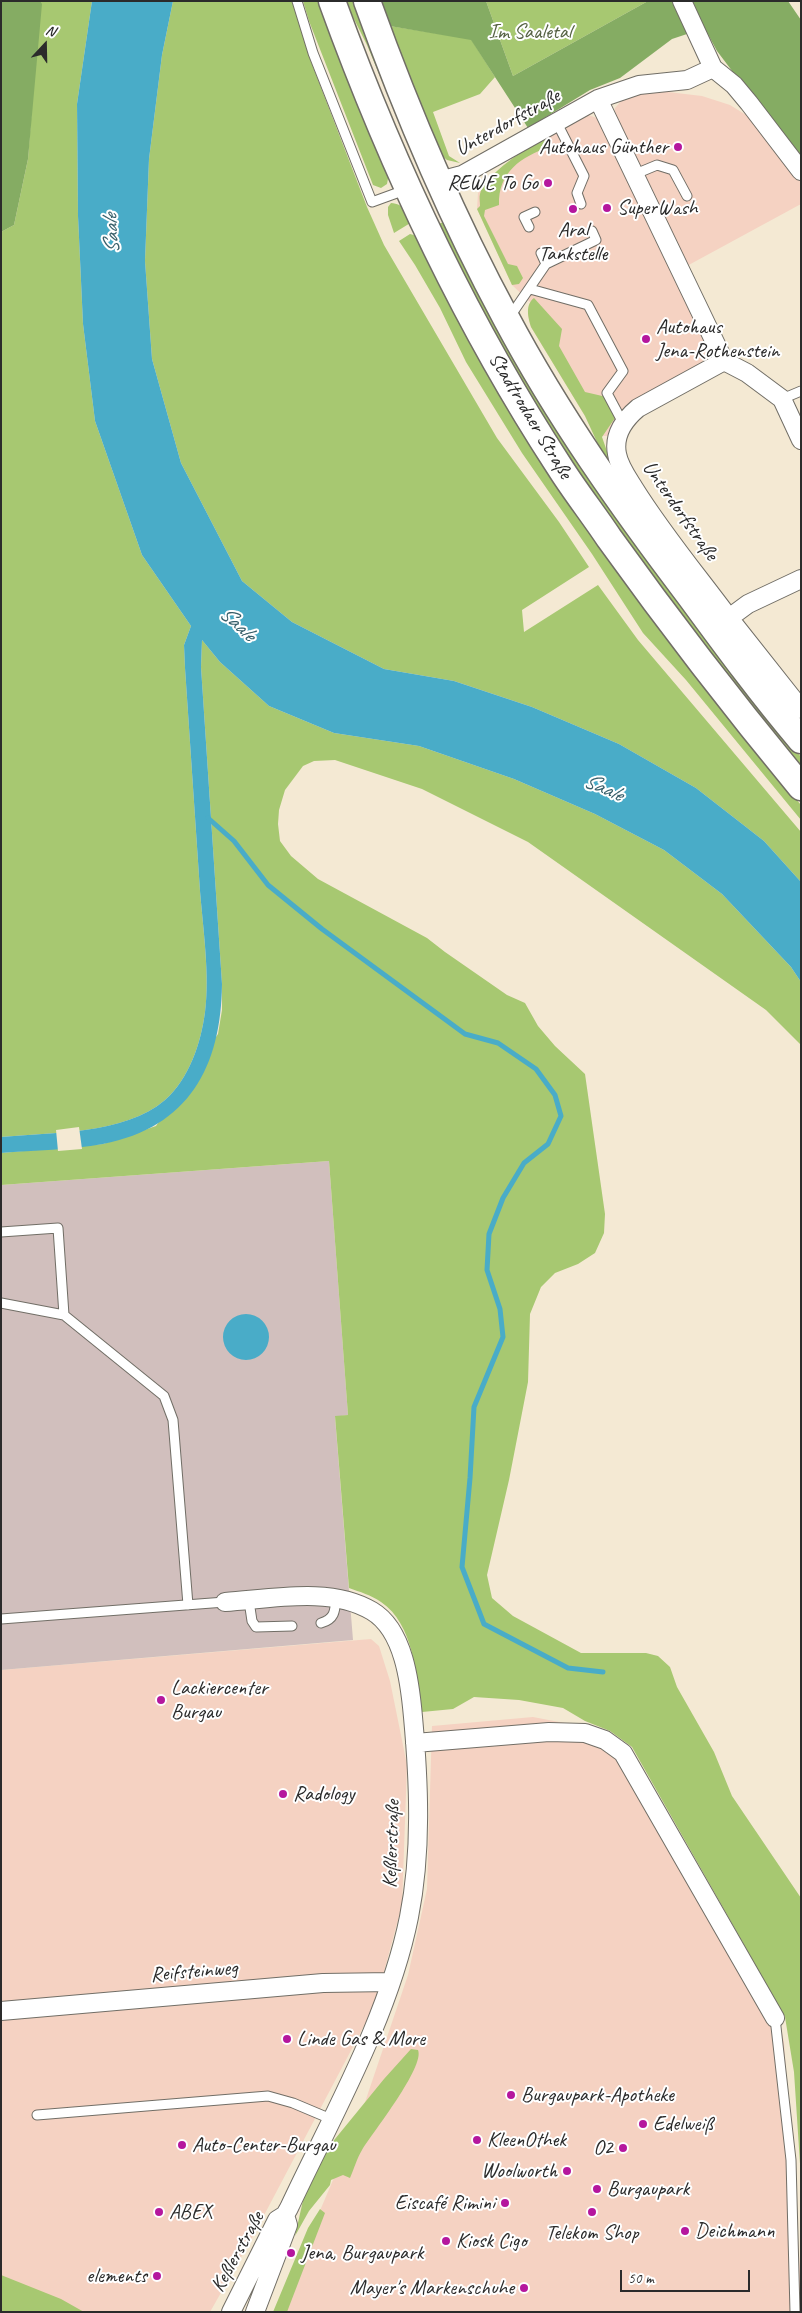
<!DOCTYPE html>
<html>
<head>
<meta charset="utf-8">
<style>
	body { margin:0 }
	#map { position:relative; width:802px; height:2313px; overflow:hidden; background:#f4e9d3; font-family:Caveat,sans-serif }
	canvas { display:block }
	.frame { position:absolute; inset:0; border:2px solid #2b2b2b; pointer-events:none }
	.north { position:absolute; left:20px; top:20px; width:50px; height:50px; -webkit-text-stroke:4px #fff; paint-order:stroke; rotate:21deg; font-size:14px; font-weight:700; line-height:20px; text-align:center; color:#2b2b2b }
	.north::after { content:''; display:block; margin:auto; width:18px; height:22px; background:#2b2b2b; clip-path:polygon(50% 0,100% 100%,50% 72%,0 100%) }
	.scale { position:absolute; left:620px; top:2270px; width:130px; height:22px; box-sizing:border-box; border:2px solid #2b2b2b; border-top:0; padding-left:6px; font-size:15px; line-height:18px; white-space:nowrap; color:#2b2b2b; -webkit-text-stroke:4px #fff; paint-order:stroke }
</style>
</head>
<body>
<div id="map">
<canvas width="802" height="2313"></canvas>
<div class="frame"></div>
<div class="north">N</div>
<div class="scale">50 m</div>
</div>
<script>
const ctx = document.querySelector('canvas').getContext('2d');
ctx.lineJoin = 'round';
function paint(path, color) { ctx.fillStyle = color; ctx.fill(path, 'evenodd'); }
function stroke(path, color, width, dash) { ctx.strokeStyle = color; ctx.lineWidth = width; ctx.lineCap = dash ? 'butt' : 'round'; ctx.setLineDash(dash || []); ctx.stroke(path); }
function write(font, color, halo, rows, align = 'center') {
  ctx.font = font + ' Caveat,sans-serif'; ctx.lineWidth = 4; ctx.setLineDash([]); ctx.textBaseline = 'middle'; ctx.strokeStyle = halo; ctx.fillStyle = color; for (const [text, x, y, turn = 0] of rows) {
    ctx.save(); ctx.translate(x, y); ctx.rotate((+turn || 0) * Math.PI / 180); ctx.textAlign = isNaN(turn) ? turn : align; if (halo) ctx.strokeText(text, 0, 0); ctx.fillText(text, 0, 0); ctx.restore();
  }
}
paint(new Path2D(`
	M651,90L702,96L730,105L759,123L801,179V204L685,267L614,114L615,108L624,98Z
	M585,114L597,118L601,122L708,343V351L700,366L612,436H595L585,416L531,327L528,315L530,302L512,285L477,209L478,193L510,161L534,143Z
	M371,1639L379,1646L390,1681L407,1765L402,1905L375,2005L252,2238L210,2312H1V1670Z
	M533,1717L575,1725L614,1738L776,2007L784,2042L801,2284V2312H277L361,2114L408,1975L427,1889L432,1726Z`), '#f5d2c2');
paint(new Path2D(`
	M329,1161L348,1415L335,1417L353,1640L1,1670V1185Z`), '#d1bfbd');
paint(new Path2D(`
	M40,1H92L77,104L78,216L83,324L95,421L142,555L191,626L184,645L185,668C190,742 195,817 200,891C203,927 210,978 205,1012C201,1043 189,1079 165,1100C124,1135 53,1132 1,1137V232L14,225L28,159Z
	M173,1H292L310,59L367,207L384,245L497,438L559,522L589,567L522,610L524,632L598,585L638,640L801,832V882L764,841L696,788L619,744L532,707L454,681L384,669L292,622L242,581L181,463L152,359L145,261L149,159L162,55Z
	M303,1H322L389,173L387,184L381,188L373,185L309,21Z
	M345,1H356L418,157L414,159L367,45Z
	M486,1H648L513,76Z
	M384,25L471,39L495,77L480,94L433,112L449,156L460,163L447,160L440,154Z
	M546,137L551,140L549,147C521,157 498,172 499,205L485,210L484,216L508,264L517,266L523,278L519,284L512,285L477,209L480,206C480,202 479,197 480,194C484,175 529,146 546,137Z
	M391,203C404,204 407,212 412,222L394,233L388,215V207Z
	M446,221L748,691L801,757V770L668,599L583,483L525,390L436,225Z
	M410,234L417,236L790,792L801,805V820L686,680L643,633L592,554L522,453L466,362L440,308L415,265L399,241Z
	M534,298L562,329L559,346L585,392L611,398L615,418L602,437L611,463L801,717V724L608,466L585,416L531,327C528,317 525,305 534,298Z
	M202,640L220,662L269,706L334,733L419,746L514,779L595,814L664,850L722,894L791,967L801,982V1045L766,1010L528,842L422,789L335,760L314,761L303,766L285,790L279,810L278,824L280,841L291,856L318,879L427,938L445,952L507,995L525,1003L538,1026L555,1046L585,1074L605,1214L604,1233L595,1253L578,1264L555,1273L541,1287L530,1314L528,1382L509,1480L487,1575L492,1598L513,1616L581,1653H646L658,1656L670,1667L677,1687L714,1752L732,1796L801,1898V2179L794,2072L785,2017L632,1747L610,1731L585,1721L563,1708L519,1700L474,1697L453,1709L422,1712C416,1676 414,1624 381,1602C371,1595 360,1592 349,1588L335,1416L348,1415L329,1161L1,1185V1153L103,1144L156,1126L218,1034L222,1010V984L201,667Z
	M411,2049L418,2050C425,2067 373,2132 362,2150C357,2158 354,2169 350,2178L343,2175L331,2180L330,2185L309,2211L295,2236L304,2196L326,2150L384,2079Z
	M320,2209L325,2213L287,2312H273L308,2228Z
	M1,2275L61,2299L84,2312H1Z`), '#a7c871');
paint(new Path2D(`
	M1,1H40L42,4L28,159L14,225L1,232Z
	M377,1H486L513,76L648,1H672L687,34L672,39L620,78L590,90L528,128L471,40L384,25Z
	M690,1H788L801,20V162L717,51Z`), '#85ac63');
paint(new Path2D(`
	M92,1H173L162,55L149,159L145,261L152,359L181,463L242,581L292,622L384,669L454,681L532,707L619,744L696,788L764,841L801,882V982L791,967L722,894L664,850L595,814L514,779L419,746L334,733L269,706L220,662L202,640L201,667L222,984C221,1067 189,1127 103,1144C70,1150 35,1150 1,1153V1137C52,1132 124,1135 165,1100C189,1079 201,1043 205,1012C210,976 203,928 200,891C195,817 190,742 185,668L184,645L191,626L142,555L95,421L83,324L78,216L77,104Z
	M223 1337a23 23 0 1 1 46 0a23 23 0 1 1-46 0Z`), '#49acc8');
paint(new Path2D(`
	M79,1127L82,1149L58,1151L56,1130Z`), '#f4e9d3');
stroke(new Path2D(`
	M208,818L234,841L268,885L322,929L465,1034L498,1043L536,1069L555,1095L561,1116L548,1144L524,1163L503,1198L489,1234L487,1270L500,1309L503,1337L474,1407L470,1478L462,1567L484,1624L568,1668L603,1672`), '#49acc8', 5);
const service = new Path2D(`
	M297,1L313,53L372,202L405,190
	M556,121L584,176L577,193L581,204
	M633,175L657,165L673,170L687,196
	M529,227L524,217L535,212
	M541,253L546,264L596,240L592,231
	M530,289L588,305L623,371L607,393L623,423
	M509,318L546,264
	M782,399L801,391
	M1,1232L58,1228L64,1315
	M1,1303L64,1315L164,1396L173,1420L188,1605
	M249,1601L252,1621L256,1627L292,1626
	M1,1619L225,1602
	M321,1623C335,1619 335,1611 336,1597
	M775,2018L791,2160L795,2312
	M37,2115L268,2096L293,2103L331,2119`);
const minor = new Path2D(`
	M682,1L713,68L734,85L749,103L801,171
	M598,99L724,361L747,373L782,399L801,440
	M439,181L462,175L598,99L639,85L687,80L713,68
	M724,361L638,408C625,419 613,434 617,454C619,466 627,477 634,488C662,533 697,575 729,618L748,604L801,579
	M729,618L801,709
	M225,1602C271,1599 331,1586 372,1611C404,1630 410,1683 413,1717C419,1783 422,1852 409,1917C389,2017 332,2116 289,2208L285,2215L277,2220L231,2312
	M415,1743L549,1732L585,1733L605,1740L623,1753L775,2018
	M1,2011L323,1983L391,1982
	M255,2312L288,2225L285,2215`);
const primary = new Path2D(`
	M332,1C391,164 464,320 559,466C574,490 593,514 609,538C670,623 734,706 801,787
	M367,1C406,110 451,216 506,318C558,416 623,508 690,596C726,645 762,694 801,740`);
stroke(service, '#716e66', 11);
stroke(minor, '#716e66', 20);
stroke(primary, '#716e66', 29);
stroke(service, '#fff', 9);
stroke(minor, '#fff', 18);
stroke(primary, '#fff', 26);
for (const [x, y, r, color] of [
	[678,147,5,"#b5179e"],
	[548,183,5,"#b5179e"],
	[607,208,5,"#b5179e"],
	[573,209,5,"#b5179e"],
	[646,339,5,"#b5179e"],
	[161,1700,5,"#b5179e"],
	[283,1794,5,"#b5179e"],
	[287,2039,5,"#b5179e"],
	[511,2095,5,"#b5179e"],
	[643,2124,5,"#b5179e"],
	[477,2140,5,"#b5179e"],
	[182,2145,5,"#b5179e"],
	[623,2148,5,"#b5179e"],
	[567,2171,5,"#b5179e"],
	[597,2189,5,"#b5179e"],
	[505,2203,5,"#b5179e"],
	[159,2212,5,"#b5179e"],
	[592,2212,5,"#b5179e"],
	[685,2231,5,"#b5179e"],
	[446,2241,5,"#b5179e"],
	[291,2253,5,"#b5179e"],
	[157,2276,5,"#b5179e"],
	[524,2288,5,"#b5179e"]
]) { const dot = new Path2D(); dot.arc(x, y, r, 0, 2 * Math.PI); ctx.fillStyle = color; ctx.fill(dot); stroke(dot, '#fff', 2); }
write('21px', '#566244', '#fff', [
	["Im Saaletal",530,32]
]);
write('21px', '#2b2b2b', '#fff', [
	["Unterdorfstraße",508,123,-29],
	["Stadtrodaer Straße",530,416,59],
	["Unterdorfstraße",680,511,55],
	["Keßlerstraße",392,1844,-88],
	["Reifsteinweg",194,1972,-5],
	["Keßlerstraße",238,2252,-61]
]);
write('21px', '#2b2b2b', '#fff', [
	["Autohaus Günther",668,147,"right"],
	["REWE To Go",538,183,"right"],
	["SuperWash",617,208],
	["Aral",573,230,"center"],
	["Tankstelle",573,254,"center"],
	["Autohaus",656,327],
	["Jena-Rothenstein",656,351],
	["Lackiercenter",171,1688],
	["Burgau",171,1712],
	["Radology",293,1794],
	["Linde Gas & More",297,2039],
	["Burgaupark-Apotheke",521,2095],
	["Edelweiß",653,2124],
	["KleenOthek",487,2140],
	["Auto-Center-Burgau",192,2145],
	["O2",613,2148,"right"],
	["Woolworth",557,2171,"right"],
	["Burgaupark",607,2189],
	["Eiscafé Rimini",495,2203,"right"],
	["ABEX",169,2212],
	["Deichmann",695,2231],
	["Telekom Shop",592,2233,"center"],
	["Kiosk Cigo",456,2241],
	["Jena, Burgaupark",301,2253],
	["elements",147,2276,"right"],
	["Mayer's Markenschuhe",514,2288,"right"]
], 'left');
write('italic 22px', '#375f6a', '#fff', [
	["Saale",112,234,-93],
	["Saale",237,624,43],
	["Saale",603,788,24]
]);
</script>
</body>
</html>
